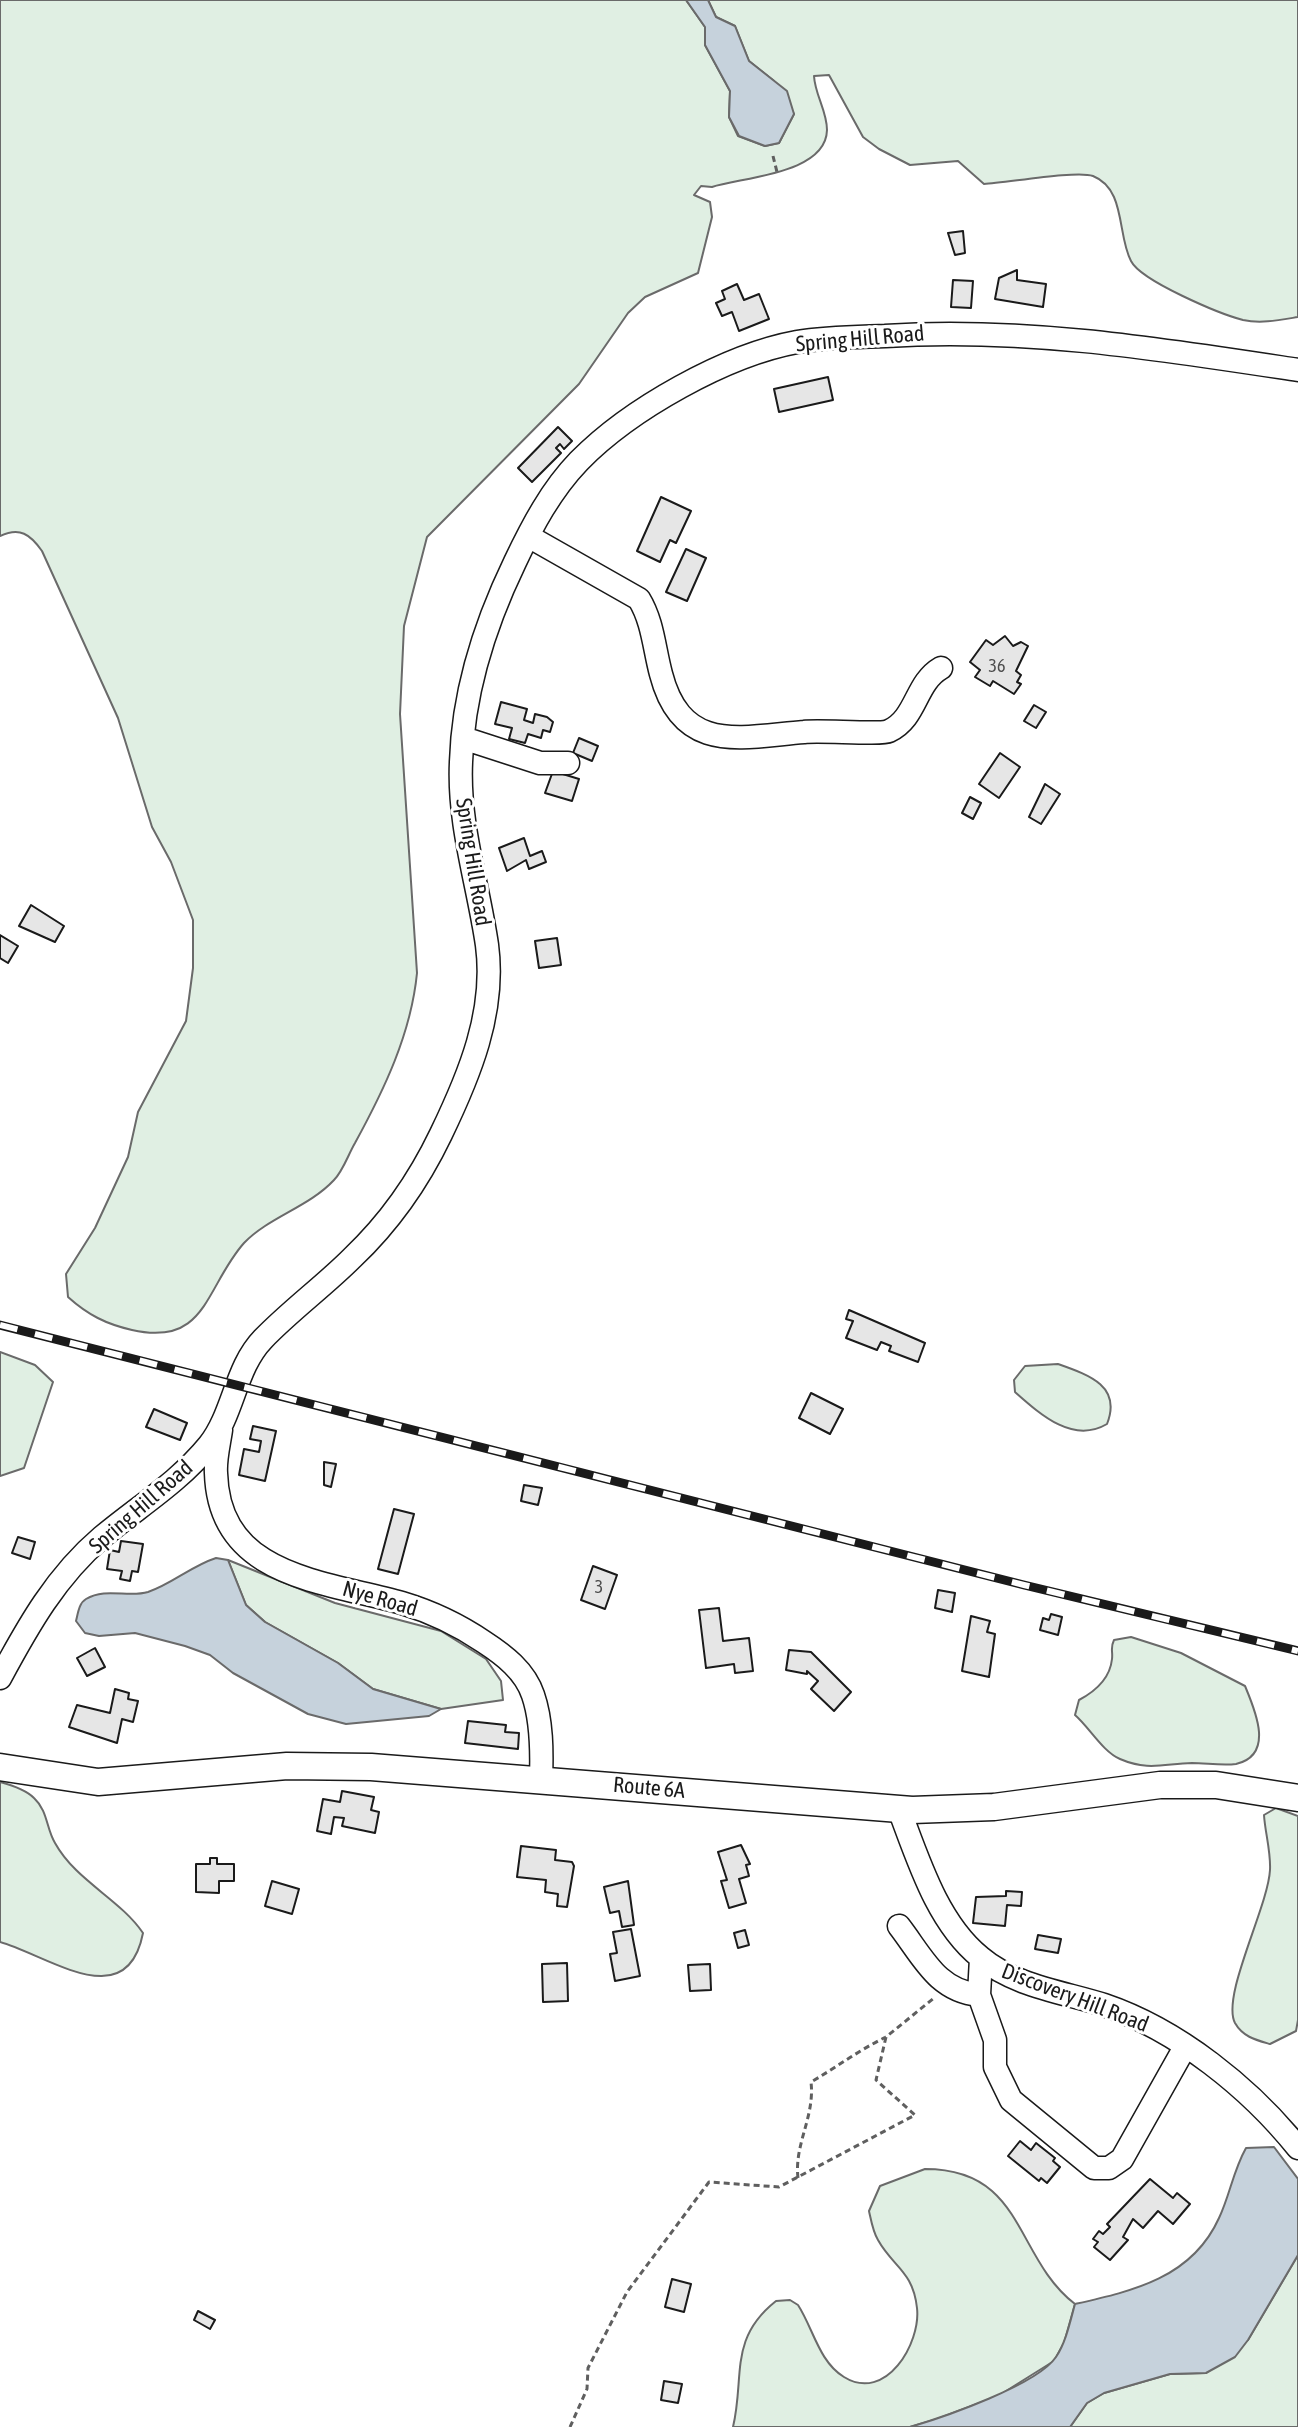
<!DOCTYPE html>
<html>
<head>
<meta charset="utf-8">
<style>
	body { margin:0 }
	canvas { display:block; background:#fff }
</style>
</head>
<body>
<canvas width="1298" height="2427"></canvas>
<script>
const ctx = document.querySelector('canvas').getContext('2d');
ctx.lineJoin = 'round';
function paint(path, color) { ctx.fillStyle = color; ctx.fill(path, 'evenodd'); }
function stroke(path, color, width, dash) { ctx.strokeStyle = color; ctx.lineWidth = width; ctx.lineCap = dash ? 'butt' : 'round'; ctx.setLineDash(dash || []); ctx.stroke(path); }
function write(font, color, halo, rows, align = 'center') {
  ctx.font = font + ' "Asap Condensed",sans-serif'; ctx.lineWidth = 6; ctx.setLineDash([]); ctx.textBaseline = 'middle'; ctx.strokeStyle = halo; ctx.fillStyle = color; for (const [text, x, y, turn = 0] of rows) {
    ctx.save(); ctx.translate(x, y); ctx.rotate((+turn || 0) * Math.PI / 180); ctx.textAlign = isNaN(turn) ? turn : align; if (halo) ctx.strokeText(text, 0, 0); ctx.fillText(text, 0, 0); ctx.restore();
  }
}
const green = new Path2D(`
	M0,0H686L705,27V45L730,91L729,117L738,136L765,146L779,143L794,114L774,81L749,61L735,26L716,17L708,0H1298V317C1280,320 1261,324 1243,320C1220,314 1141,281 1131,261C1117,235 1126,189 1093,176C1077,170 1006,183 984,184L958,161L910,165L879,149L863,137L829,75L814,76C815,95 827,111 827,130C826,174 743,177 712,187L701,186L694,195L710,202L712,217L698,273L645,297L628,313L579,384L427,537L404,626L400,714L417,973C411,1034 384,1090 355,1143C348,1155 343,1171 334,1180C309,1207 269,1217 244,1243C205,1287 207,1347 132,1330C106,1324 88,1315 68,1297L66,1274L95,1228L128,1157L138,1112L186,1021L193,968V920L171,862L152,827L118,718L42,551C30,534 20,527 0,536Z
	M0,1352L35,1365L53,1382L24,1468L0,1476Z
	M1058,1364C1089,1375 1122,1386 1107,1424C1073,1444 1041,1415 1015,1392L1014,1380L1025,1366Z
	M228,1560L335,1603L441,1631L486,1659L501,1681L503,1700L441,1709L373,1689L338,1663L265,1622L246,1605Z
	M1131,1637L1181,1653L1245,1686C1255,1710 1275,1755 1236,1764C1222,1766 1206,1763 1192,1763C1163,1764 1148,1771 1120,1759C1103,1752 1089,1727 1075,1715L1079,1700C1094,1692 1110,1679 1112,1659C1113,1651 1110,1648 1114,1640Z
	M0,1782C11,1785 26,1790 34,1798C48,1811 46,1828 55,1843C76,1881 120,1899 143,1933C127,2016 49,1956 0,1942Z
	M1276,1808L1298,1816V2020L1296,2031L1270,2044C1256,2040 1243,2037 1235,2023C1221,1996 1268,1907 1270,1870C1271,1852 1265,1832 1264,1815Z
	M925,2169C1025,2169 1014,2257 1075,2304L1064,2343L1054,2361L998,2396L937,2419L910,2427H733C745,2377 728,2339 776,2301L790,2300L798,2305C813,2328 819,2362 844,2377C886,2403 921,2343 917,2308C913,2271 893,2267 878,2240C873,2232 871,2220 869,2211L880,2186Z
	M1298,2255V2427H1070L1087,2403L1104,2393L1170,2374L1206,2373L1248,2340Z`);
paint(green, '#e0efe3');
stroke(green, '#6a6a6a', 2);
const water = new Path2D(`
	M686,0H708L716,17L735,26L749,61L787,91L794,114L779,143L765,146L739,136L729,117L730,91L705,45V27Z
	M216,1558L228,1560L246,1605L265,1622L338,1663L373,1689L441,1709L429,1716L346,1724L308,1714L233,1673L210,1655L185,1646L135,1633L99,1636L85,1633L76,1621C78,1613 79,1603 86,1599C106,1587 128,1598 148,1592C172,1584 191,1566 216,1558Z
	M1274,2147L1298,2179V2255L1248,2340L1235,2357L1206,2373L1170,2374L1104,2393L1087,2403L1070,2427H910C944,2417 1037,2385 1056,2357C1066,2342 1070,2322 1075,2304C1133,2291 1192,2278 1219,2218C1230,2195 1233,2171 1246,2148Z`);
paint(water, '#c6d2dc');
stroke(water, '#6a6a6a', 2);
const building = new Path2D(`
	M963,231L965,253L955,255L948,233Z
	M1017,270V280L1046,284L1043,307L995,299L999,278Z
	M953,280L973,281L971,308L951,307Z
	M737,284L744,300L759,294L769,319L739,331L732,312L722,316L716,303L725,299L722,291Z
	M828,377L833,400L779,412L774,389Z
	M558,427L572,441L564,449L560,444L556,448L561,453L532,482L518,468Z
	M661,497L691,511L676,543L670,540L660,562L637,551Z
	M686,549L706,558L687,601L666,592Z
	M1005,636L1013,646L1021,642L1028,646L1016,671L1021,675L1017,682L1021,684L1014,694L993,681L990,686L975,677L980,670L970,662L986,640L993,645Z
	M501,702L527,709L524,720L533,723L535,714L547,717L553,722L550,732L543,730L541,738L528,734L525,743L509,739L512,728L495,724Z
	M1034,705L1046,712L1036,728L1024,721Z
	M579,738L598,746L592,761L573,753Z
	M1000,753L1020,767L999,798L979,784Z
	M553,771L579,779L572,801L545,793Z
	M1045,784L1060,794L1041,824L1029,817Z
	M970,797L981,803L973,819L962,813Z
	M524,838L530,856L542,851L546,862L529,869L526,860L507,871L499,848Z
	M31,905L64,926L55,942L19,926Z
	M0,935L18,946L8,963L0,958Z
	M557,938L561,965L539,968L535,941Z
	M849,1310L925,1343L918,1362L889,1351L891,1346L881,1342L877,1350L846,1338L853,1321L846,1319Z
	M811,1393L843,1409L830,1434L799,1418Z
	M154,1409L187,1423L180,1440L146,1427Z
	M253,1426L276,1431L265,1481L239,1475L244,1449L259,1452L261,1441L250,1439Z
	M324,1462L336,1464L331,1487L324,1485Z
	M524,1485L542,1488L538,1505L521,1501Z
	M394,1509L414,1514L398,1574L378,1569Z
	M18,1537L35,1542L30,1559L12,1553Z
	M121,1541L143,1544L138,1572L132,1571L130,1581L120,1579L122,1571L107,1569L110,1550L119,1552Z
	M593,1566L617,1575L605,1609L581,1600Z
	M938,1590L955,1593L952,1612L935,1608Z
	M719,1608L723,1641L749,1638L753,1671L735,1673L734,1664L706,1668L699,1610Z
	M1051,1614L1062,1617L1058,1635L1040,1630L1043,1618L1049,1620Z
	M971,1616L990,1621L987,1632L995,1634L989,1677L962,1671Z
	M95,1648L105,1667L87,1676L77,1658Z
	M789,1650L811,1652L851,1692L834,1711L811,1689L818,1681L807,1671V1674L786,1670Z
	M115,1689L129,1693L128,1699L138,1701L133,1722L122,1719L117,1743L69,1727L77,1705L110,1713Z
	M468,1721L506,1725L505,1732L519,1733L518,1749L465,1743Z
	M342,1791L374,1797L371,1810L379,1812L375,1833L342,1826L344,1818L334,1817L331,1834L317,1831L323,1799L340,1802Z
	M741,1845L750,1864L746,1865L749,1876L739,1879L746,1903L729,1908L721,1881L727,1880L718,1852Z
	M521,1846L556,1850L555,1860L572,1862L574,1866L567,1907L557,1906L558,1894L545,1892L546,1880L517,1877Z
	M210,1858H217V1864H234V1881H219V1893L196,1892V1864H210Z
	M272,1881L299,1889L292,1914L265,1906Z
	M628,1881L634,1925L622,1927L619,1911L610,1913L604,1887Z
	M1006,1891L1022,1892L1021,1906L1007,1905L1005,1926L973,1923L976,1897L1006,1896Z
	M631,1929L640,1976L615,1981L610,1954L617,1953L613,1932Z
	M745,1930L749,1945L738,1948L734,1933Z
	M1038,1935L1061,1939L1058,1953L1035,1949Z
	M567,1963L568,2001L543,2002L542,1964Z
	M710,1964L711,1990L690,1991L688,1965Z
	M1020,2141L1031,2150L1036,2143L1055,2158L1053,2161L1060,2167L1047,2183L1041,2178L1039,2181L1008,2156Z
	M1150,2179L1173,2198L1177,2193L1190,2204L1173,2224L1158,2211L1143,2228L1133,2219L1123,2237L1128,2240L1110,2260L1094,2247L1098,2242L1093,2239L1099,2231L1103,2234L1110,2227L1107,2224Z
	M672,2279L691,2284L684,2312L665,2307Z
	M198,2311L215,2320L210,2329L194,2320Z
	M664,2381L682,2384L678,2403L661,2400Z`);
paint(building, '#e6e6e6');
stroke(building, '#1a1a1a', 2);
const minor = new Path2D(`
	M528,536L639,599C653,622 654,648 661,674C682,755 741,737 804,732C822,730 880,735 889,731C917,718 915,683 941,668
	M463,738L540,763H568
	M221,1430C219,1444 215,1459 216,1473C219,1578 325,1581 402,1603C432,1612 459,1625 484,1642C504,1655 525,1671 533,1695C542,1721 542,1752 541,1779
	M0,1678C28,1626 56,1576 102,1537C139,1506 178,1483 209,1445C234,1413 235,1368 263,1339C291,1310 324,1286 352,1258C389,1223 419,1180 441,1134C469,1076 496,1012 487,945C478,883 458,825 461,762C463,694 485,624 515,562C532,526 551,490 579,461C630,409 726,355 797,342C826,337 856,337 885,336C1024,327 1160,349 1298,370
	M899,1809C918,1859 937,1922 980,1957C1014,1986 1063,1992 1104,2005C1178,2030 1250,2088 1298,2148
	M899,1926C923,1957 937,1991 979,1995
	M981,1958L979,1995L995,2040V2067L1011,2100L1094,2168H1109L1122,2159L1185,2047`);
const major = new Path2D(`
	M0,1767L98,1782L287,1766L371,1767L912,1810L994,1807L1160,1785H1216L1298,1798`);
stroke(minor, '#1a1a1a', 25);
stroke(major, '#1a1a1a', 29);
stroke(new Path2D(`
	M773,156L777,172
	M798,2178C794,2144 815,2117 811,2082C837,2067 859,2050 886,2037
	M570,2427L587,2389L588,2368L627,2292L709,2182L779,2187L915,2115L876,2080L886,2037L934,1998`), '#5f5f5f', 3, [6, 4]);
stroke(minor, '#fff', 22);
stroke(major, '#fff', 26);
const rail = new Path2D(`
	M0,1325L1024,1585L1298,1651`);
stroke(rail, '#1a1a1a', 9);
stroke(rail, '#fff', 6, [18]);
write('18px', '#4d4d4d', null, [
	["36",997,666],
	["3",599,1587]
]);
write('22px', '#1a1a1a', '#fff', [
	["Spring Hill Road",860,339,-5],
	["Spring Hill Road",473,862,81],
	["Spring Hill Road",141,1507,-41],
	["Nye Road",380,1599,16],
	["Route 6A",649,1788,5],
	["Discovery Hill Road",1075,1998,21]
]);
</script>
</body>
</html>
